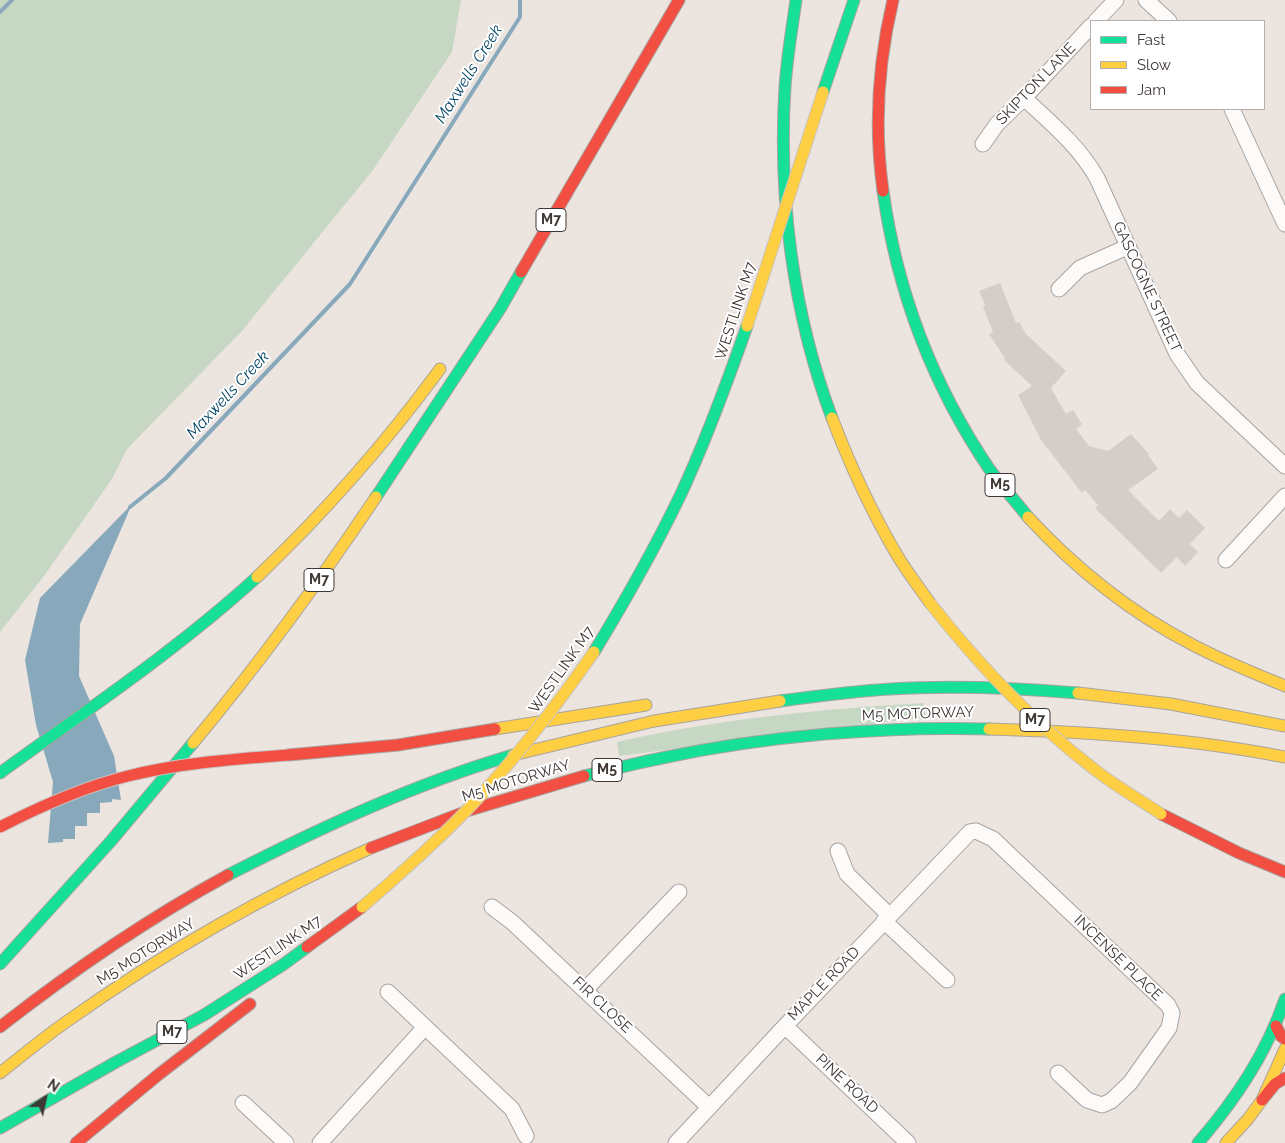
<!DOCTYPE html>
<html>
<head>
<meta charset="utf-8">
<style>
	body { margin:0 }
	#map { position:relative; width:1285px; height:1143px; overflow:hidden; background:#ece4df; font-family:Raleway,sans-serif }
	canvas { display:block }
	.legend { position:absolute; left:1090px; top:20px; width:175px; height:90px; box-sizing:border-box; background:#fff; border:1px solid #b2afae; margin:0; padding:6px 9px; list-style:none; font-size:15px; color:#3e3734 }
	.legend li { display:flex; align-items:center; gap:10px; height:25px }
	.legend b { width:25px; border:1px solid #b2afae }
	.north { position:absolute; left:20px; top:1073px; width:50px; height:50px; -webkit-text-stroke:4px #fff; paint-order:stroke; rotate:34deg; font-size:14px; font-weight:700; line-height:20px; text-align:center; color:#3e3734 }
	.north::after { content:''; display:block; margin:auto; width:18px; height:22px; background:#3e3734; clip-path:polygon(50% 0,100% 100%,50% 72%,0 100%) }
</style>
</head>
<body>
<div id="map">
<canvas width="1285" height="1143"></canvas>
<ul class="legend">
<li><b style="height:6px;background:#16e098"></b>Fast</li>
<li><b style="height:6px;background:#ffcf43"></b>Slow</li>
<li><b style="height:6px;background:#f24e42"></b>Jam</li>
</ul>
<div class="north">N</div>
</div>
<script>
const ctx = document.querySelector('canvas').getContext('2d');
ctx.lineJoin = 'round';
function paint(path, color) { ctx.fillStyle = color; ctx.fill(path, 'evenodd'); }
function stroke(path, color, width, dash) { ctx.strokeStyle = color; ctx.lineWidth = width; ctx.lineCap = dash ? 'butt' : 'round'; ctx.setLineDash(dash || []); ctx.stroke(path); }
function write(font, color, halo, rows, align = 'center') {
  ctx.font = font + ' Raleway,sans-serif'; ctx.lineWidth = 4; ctx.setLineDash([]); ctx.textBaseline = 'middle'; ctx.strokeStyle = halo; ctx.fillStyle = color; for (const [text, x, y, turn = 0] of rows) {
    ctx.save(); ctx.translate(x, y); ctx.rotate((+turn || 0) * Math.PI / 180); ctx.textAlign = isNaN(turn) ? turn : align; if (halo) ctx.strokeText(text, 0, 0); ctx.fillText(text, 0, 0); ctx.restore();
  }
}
paint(new Path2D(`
	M0,0H461L452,52L373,170L241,332L127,449L112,479L44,576L0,632Z
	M924,703L926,717L619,756L617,742C719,719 820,709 924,703Z`), '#c6d8c3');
paint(new Path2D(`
	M132,504L80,624L79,676L114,756L121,800L112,799V802L100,803V813H87V826H75V839H63V842L48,843L53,782L36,725L25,660L40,598Z`), '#88a8bc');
stroke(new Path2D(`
	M0,12L12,0
	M130,507L166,478L350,284L520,17V0`), '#88a8bc', 4);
paint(new Path2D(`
	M1000,283L1016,323L1019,322L1026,334L1066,371L1051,388L1066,414L1073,410L1082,424L1076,429L1089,446L1108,451L1131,434L1149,454L1148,455L1158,469L1128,490L1159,521L1170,509L1179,518L1187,510L1205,528L1190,544L1198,552L1185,566L1177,557L1161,573L1095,508L1098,505L1085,490L1082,493L1041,440L1018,395L1032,386L1004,360L1005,358L989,334L993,332L983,307L985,305L979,291Z`), '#d4cec9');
const street = new Path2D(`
	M1146,0L1169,21
	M1096,21L1116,0
	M1024,98C1051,123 1078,145 1097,178L1177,354L1197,383L1285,466
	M1232,109L1285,224
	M983,144L997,124L1024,98L1091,26
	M1059,289L1080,268L1127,247
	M1226,560L1285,496
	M838,851L847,874L890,916
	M492,907L512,922L709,1107
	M884,921L947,980
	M585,990L679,892
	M388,992L512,1109L526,1136
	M785,1026L908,1143
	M243,1103L286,1143
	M320,1143L425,1027
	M676,1143L785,1026L970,832L976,831L993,839L1168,1005L1172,1013L1169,1028L1130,1083L1111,1101L1102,1105L1087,1100L1058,1073`);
const fast = new Path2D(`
	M796,0C792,29 787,57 785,87C778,197 793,314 832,418
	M823,92L854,0
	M883,191C897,291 933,386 990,470C1002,486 1016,502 1028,517
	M376,497L500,309L521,272
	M594,652C625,601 654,550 680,496C706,441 727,383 747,326
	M780,701C817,696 854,691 891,689C953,685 1016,688 1078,693
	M0,773C87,710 177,650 257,577
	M584,776C610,770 636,763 662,758C765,736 883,726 989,729
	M228,875C320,828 414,784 513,755
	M0,964L111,841L193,743
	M0,1128L116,1062L204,1015L284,964L307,947
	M1198,1143C1236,1099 1266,1054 1285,999`);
const slow = new Path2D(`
	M832,418C850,465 871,511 897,555C907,572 919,587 930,603
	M1028,517C1075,568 1130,612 1191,644C1221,660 1253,673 1285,686
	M257,577C324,513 385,444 440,369
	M1078,693L1171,704L1285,726
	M495,729L646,705
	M989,729C1088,732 1188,738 1285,757
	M193,743C258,665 319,582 376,497
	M513,755L654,721L780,701
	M0,1073C22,1056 43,1038 66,1022C162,954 264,895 371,848
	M1226,1143L1248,1119L1262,1100L1285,1049`);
const jam = new Path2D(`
	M883,191C874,127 878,63 893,0
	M521,272L679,0
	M288,755L398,745L495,729
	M1161,814L1239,853L1285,872
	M371,848L470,810L584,776
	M307,947L362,907
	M1276,1026L1281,1036L1285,1039
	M0,1027C74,969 146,920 228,875
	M1262,1100L1275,1084L1285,1078
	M76,1143L158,1075L250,1004`);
stroke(street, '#a9a39f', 17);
stroke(fast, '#a9a39f', 13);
stroke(slow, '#a9a39f', 13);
stroke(jam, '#a9a39f', 13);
stroke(street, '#fcfbfa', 15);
stroke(fast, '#16e098', 11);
stroke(slow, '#ffcf43', 11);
stroke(jam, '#f24e42', 11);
const slowBridge = new Path2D(`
	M747,326L823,92
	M930,603C979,665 1031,721 1094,769C1115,786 1139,799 1161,814
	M362,907C398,876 433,845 465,812C513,762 555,708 594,652`);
const jamBridge = new Path2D(`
	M0,827C41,806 83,787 128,776C180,763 235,759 288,755`);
stroke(slowBridge, '#c6c2c0', 13, []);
stroke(jamBridge, '#c6c2c0', 13, []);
stroke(slowBridge, '#ffcf43', 11);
stroke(jamBridge, '#f24e42', 11);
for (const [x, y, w] of [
	[551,220,30],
	[1000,485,30],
	[319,580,30],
	[1035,720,30],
	[607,770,30],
	[172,1032,30]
]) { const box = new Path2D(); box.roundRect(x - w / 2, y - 11.5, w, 23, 4); ctx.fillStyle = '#fff'; ctx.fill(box); stroke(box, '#3e3734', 1); }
write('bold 14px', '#3e3734', null, [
	["M7",551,220],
	["M5",1000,485],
	["M7",319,580],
	["M7",1035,720],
	["M5",607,770],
	["M7",172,1032]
]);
write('15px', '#3e3734', '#fff', [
	["SKIPTON LANE",1036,84,-46],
	["GASCOGNE STREET",1147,287,65],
	["WESTLINK M7",736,311,-72],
	["WESTLINK M7",562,670,-55],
	["M5 MOTORWAY",918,714,-2],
	["M5 MOTORWAY",516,781,-17],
	["WESTLINK M7",278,948,-34],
	["M5 MOTORWAY",146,952,-32],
	["INCENSE PLACE",1118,958,44],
	["MAPLE ROAD",824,984,-46],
	["FIR CLOSE",602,1005,43],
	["PINE ROAD",847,1084,43]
]);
write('italic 16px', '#004563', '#fff', [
	["Maxwells Creek",469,74,-58],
	["Maxwells Creek",228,395,-47]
]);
</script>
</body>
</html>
